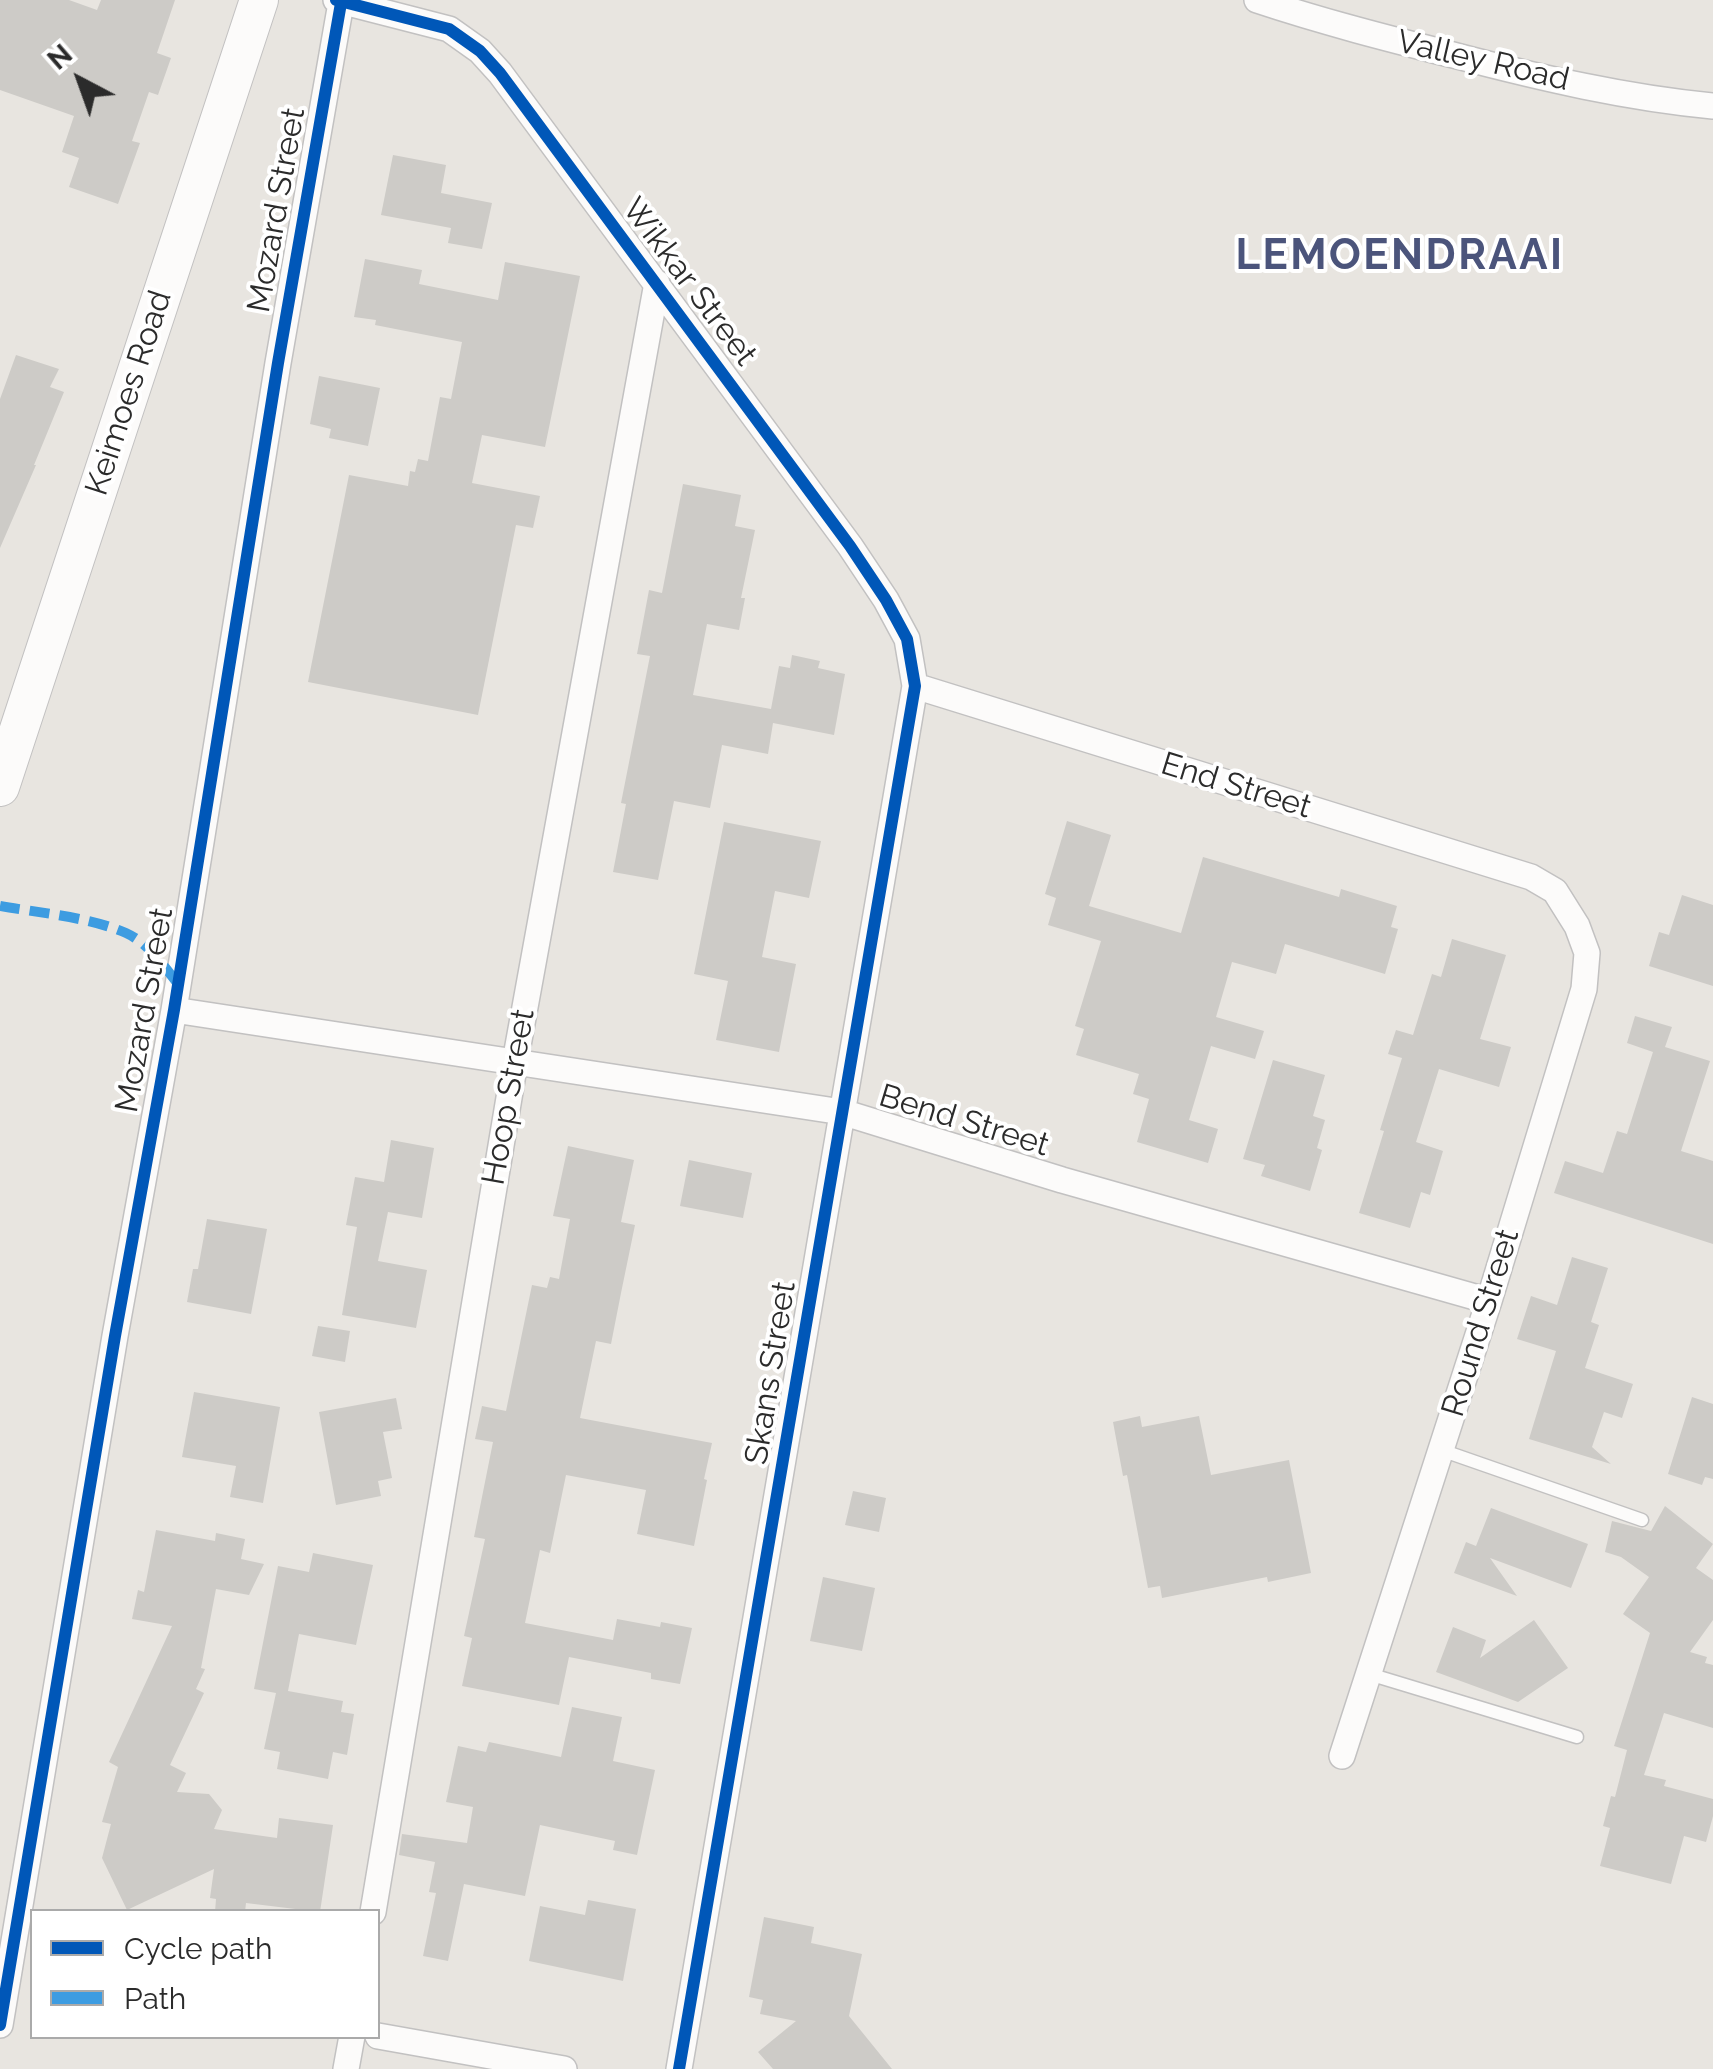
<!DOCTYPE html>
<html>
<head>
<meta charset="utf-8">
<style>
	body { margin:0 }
	#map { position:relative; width:1713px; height:2069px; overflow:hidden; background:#e8e5e0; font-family:Raleway,sans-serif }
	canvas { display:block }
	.legend { position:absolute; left:30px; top:1909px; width:350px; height:130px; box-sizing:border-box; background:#fff; border:2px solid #aaa; margin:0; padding:12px 18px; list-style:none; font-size:30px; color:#2b2b2b }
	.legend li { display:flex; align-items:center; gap:20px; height:50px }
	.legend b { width:50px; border:2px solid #aaa }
	.north { position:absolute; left:30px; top:30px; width:100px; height:100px; -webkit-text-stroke:8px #fff; paint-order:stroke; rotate:319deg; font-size:28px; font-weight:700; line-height:40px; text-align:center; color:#2b2b2b }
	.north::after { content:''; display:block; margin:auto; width:35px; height:45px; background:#2b2b2b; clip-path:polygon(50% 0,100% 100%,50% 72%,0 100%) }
</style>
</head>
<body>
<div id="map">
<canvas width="1713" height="2069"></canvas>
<ul class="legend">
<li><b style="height:12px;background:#0057b8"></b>Cycle path</li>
<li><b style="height:12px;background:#3d9ce1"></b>Path</li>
</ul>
<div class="north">N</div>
</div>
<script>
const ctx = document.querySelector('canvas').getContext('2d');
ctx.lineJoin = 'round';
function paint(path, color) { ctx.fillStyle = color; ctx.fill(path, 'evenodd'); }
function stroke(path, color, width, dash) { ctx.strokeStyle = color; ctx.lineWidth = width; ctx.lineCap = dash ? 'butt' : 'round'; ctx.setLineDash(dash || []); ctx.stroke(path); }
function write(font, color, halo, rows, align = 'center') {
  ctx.font = font + ' Raleway,sans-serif'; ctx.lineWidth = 8; ctx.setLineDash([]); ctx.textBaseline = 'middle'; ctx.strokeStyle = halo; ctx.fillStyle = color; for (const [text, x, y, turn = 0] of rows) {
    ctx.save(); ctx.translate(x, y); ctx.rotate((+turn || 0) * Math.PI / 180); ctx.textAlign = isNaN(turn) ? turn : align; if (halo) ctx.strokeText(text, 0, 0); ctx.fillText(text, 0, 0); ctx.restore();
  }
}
paint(new Path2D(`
	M0,0H69L97,10L101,0H175L157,53L171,58L158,95L149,92L132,141L140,143L118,204L69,187L79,158L62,152L74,116L0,90Z
	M393,155L446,165L441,193L492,203L482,249L448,243L451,228L381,215Z
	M365,259L422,270L419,284L498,300L505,262L580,276L545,447L482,435L472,483L540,496L533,528L516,525L478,715L308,682L349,475L408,486L410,471L415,472L418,459L428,461L440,397L451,399L462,342L375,325L376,320L354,317Z
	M16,355L59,369L50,387L64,392L34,465H36L0,548V399Z
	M319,376L380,388L368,446L329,438L331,429L310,424Z
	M683,484L741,495L735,526L755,530L741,598H745L739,630L707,624L693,695L771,709L779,666L790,668L792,655L820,661L818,668L845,674L834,735L773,723L768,754L722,745L710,808L674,801L658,880L613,872L626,804L621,803L650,656L637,654L649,590L662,593Z
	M1067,821L1111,835L1089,906L1181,933L1203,857L1339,897L1341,889L1397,906L1391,927L1398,929L1385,974L1285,944L1276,974L1232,962L1216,1017L1264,1031L1255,1059L1211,1046L1189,1120L1218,1129L1208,1163L1137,1142L1149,1099L1133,1094L1139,1074L1076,1055L1084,1029L1075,1026L1101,941L1048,925L1056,898L1045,894Z
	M724,822L821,841L809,898L775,891L762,957L796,964L779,1052L716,1040L728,981L694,974Z
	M1682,895L1713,905V986L1649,966L1659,932L1669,935Z
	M1452,939L1506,955L1480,1039L1511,1047L1499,1087L1439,1069L1416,1142L1443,1151L1430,1195L1421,1192L1410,1228L1359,1213L1384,1131L1380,1130L1402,1058L1388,1054L1396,1030L1413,1035L1432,974L1441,977Z
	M1635,1016L1672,1027L1665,1047L1710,1061L1681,1151L1713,1161V1244L1554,1193L1565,1161L1603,1173L1617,1131L1627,1134L1653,1052L1627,1043Z
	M1273,1060L1325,1075L1313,1116L1325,1120L1317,1148L1322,1150L1310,1191L1261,1176L1265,1165L1243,1159Z
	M391,1140L434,1148L422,1218L388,1212L378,1261L427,1270L416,1328L342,1315L357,1227L346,1225L355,1177L384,1182Z
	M568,1146L634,1160L621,1222L635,1225L621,1293L611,1344L596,1341L580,1418L712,1443L704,1479L707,1480L694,1546L637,1534L646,1490L566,1475L550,1553L540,1550L525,1623L613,1640L617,1619L660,1627L661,1622L692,1628L680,1684L651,1679V1673L569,1657L559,1705L462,1686L472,1638L464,1636L485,1539L474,1537L493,1442L475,1439L482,1406L506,1411L532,1285L547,1288L550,1277L559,1279L570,1219L553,1216Z
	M689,1160L752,1173L743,1218L680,1206Z
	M207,1219L267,1229L251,1314L187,1302L193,1269H198Z
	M1572,1257L1608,1268L1591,1322L1599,1325L1585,1368L1633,1384L1622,1418L1604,1412L1592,1447L1611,1464L1529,1439L1556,1351L1517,1339L1531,1296L1557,1305Z
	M318,1326L350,1331L345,1362L312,1356Z
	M194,1392L280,1407L263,1503L230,1497L236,1466L182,1457Z
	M1692,1397L1713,1404V1479L1705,1477L1702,1485L1668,1474Z
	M396,1398L402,1429L383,1432L392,1478L378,1481L381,1496L336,1505L319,1412Z
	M1140,1416L1142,1427L1199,1416L1211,1475L1289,1460L1311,1573L1268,1582L1267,1577L1162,1598L1160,1586L1148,1588L1127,1475L1123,1476L1113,1422Z
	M853,1491L886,1498L879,1532L845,1525Z
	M1665,1506L1713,1544L1696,1568L1713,1580V1620L1690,1652L1707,1657L1705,1663L1713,1665V1728L1664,1713L1644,1775L1666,1780L1664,1786L1713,1799V1816L1706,1842L1684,1836L1671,1884L1600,1866L1610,1828L1603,1826L1611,1796L1615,1797L1627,1750L1614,1746L1650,1633L1623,1614L1649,1577L1621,1557L1605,1552L1612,1521L1651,1531Z
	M1491,1508L1588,1544L1571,1588L1490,1558L1517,1596L1454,1573L1466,1542L1476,1546Z
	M156,1530L215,1541L216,1533L245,1539L241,1559L264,1564L249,1595L216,1589L201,1668L205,1669L196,1689L204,1693L170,1765L186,1773L177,1792L209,1794L222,1810L214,1829L277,1838L279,1818L333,1825L320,1912L246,1903L245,1912H215L216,1899L210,1898L214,1869L127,1910L102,1858L111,1824L102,1822L118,1767L109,1762L172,1626L132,1619L138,1590L144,1592Z
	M313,1553L373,1565L356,1645L299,1634L288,1691L343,1701L341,1712L354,1714L347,1755L333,1752L328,1779L277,1769L280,1752L264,1749L276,1693L254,1689L278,1566L309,1572Z
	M823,1577L875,1588L862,1651L810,1641Z
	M1534,1620L1568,1668L1518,1702L1436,1672L1453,1627L1486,1640L1480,1658Z
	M572,1707L622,1717L613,1761L655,1770L637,1855L613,1850L615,1841L540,1825L525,1896L464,1884L448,1961L423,1956L436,1893L429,1892L435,1862L399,1855L402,1834L467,1843L473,1807L446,1802L458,1746L486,1752L489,1742L561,1757Z
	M588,1900L636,1909L623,1981L529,1961L540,1906L585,1915Z
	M764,1917L814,1927L811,1943L862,1954L849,2016L892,2069H773L758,2052L796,2021L760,2014L763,2000L749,1997Z`), '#cdcbc7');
const lane = new Path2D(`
	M1441,1450L1642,1520
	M1369,1674L1577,1737`);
const street = new Path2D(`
	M336,0L449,29L480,51L500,73L850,546L886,600L907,639L915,686L679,2069
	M1257,0C1323,22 1390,39 1457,56C1541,78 1627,98 1713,106
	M915,686L1531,877L1555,891L1577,926L1587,953L1584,989L1489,1301L1342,1756
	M174,1010L842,1112L1062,1180L1489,1301
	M373,1912L515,1062L657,283
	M0,2025L115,1336L174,1010L278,363L341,3
	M378,2036L564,2069
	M346,2069L352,2036`);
const secondary = new Path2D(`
	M0,787L259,0`);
stroke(lane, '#c2c1c1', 15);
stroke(street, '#c2c1c1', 28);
stroke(secondary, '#c2c1c1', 40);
stroke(lane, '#fcfbfa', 12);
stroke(street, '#fcfbfa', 25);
stroke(secondary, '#fcfbfa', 38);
stroke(new Path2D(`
	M0,906C40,913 89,917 126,933C148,943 164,966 178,984`), '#3d9ce1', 10, [20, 10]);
stroke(new Path2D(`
	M336,0L449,29L480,51L500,73L850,546L886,600L907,639L915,686L679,2069
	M0,2025L115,1336L174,1010L278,363L341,3`), '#0057b8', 12);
write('32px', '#2b2b2b', '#fff', [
	["Valley Road",1483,61,13],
	["Mozard Street",277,210,-80],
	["Wikkar Street",689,282,53],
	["Keimoes Road",129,393,-72],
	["End Street",1236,786,17],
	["Mozard Street",145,1010,-80],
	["Hoop Street",509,1097,-80],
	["Bend Street",964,1121,17],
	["Round Street",1481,1323,-73],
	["Skans Street",771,1373,-81]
]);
ctx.letterSpacing = '2.5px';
write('bold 42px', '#4b547b', '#fff', [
	["LEMOENDRAAI",1400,256]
]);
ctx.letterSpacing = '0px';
</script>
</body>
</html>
